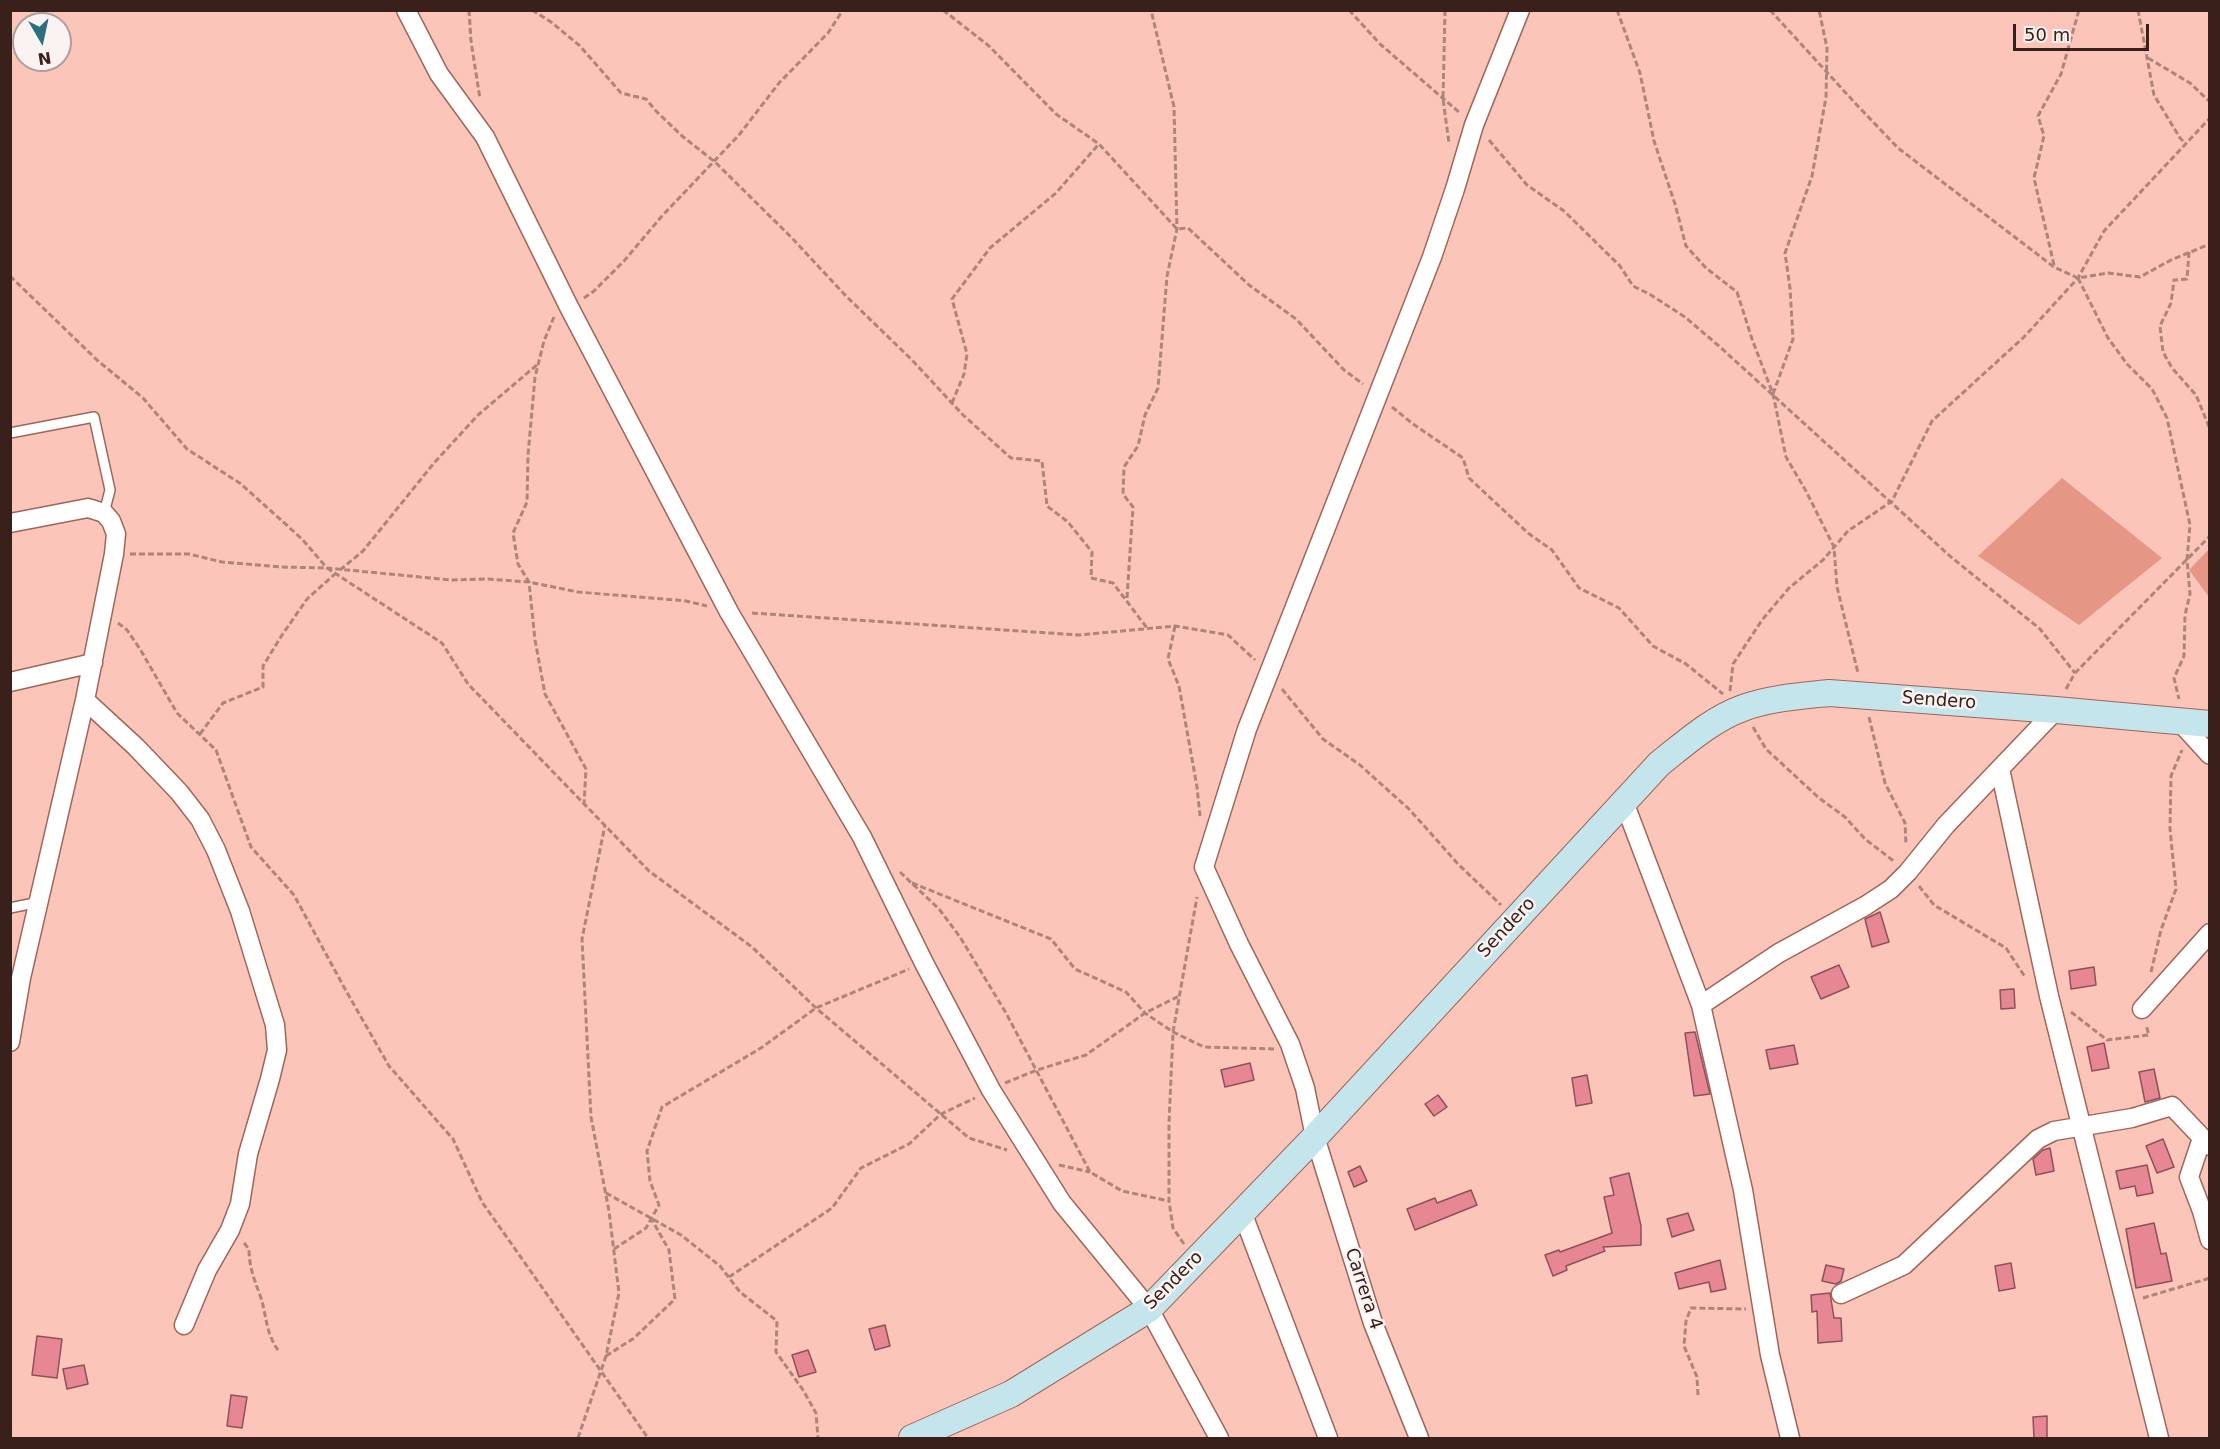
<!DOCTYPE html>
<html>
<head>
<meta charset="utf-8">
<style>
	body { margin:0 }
	#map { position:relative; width:2220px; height:1449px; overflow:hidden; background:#fbc5ba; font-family:"DejaVu Sans",sans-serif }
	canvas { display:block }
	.frame { position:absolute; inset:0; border:12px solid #39201b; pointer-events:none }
	.north { position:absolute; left:12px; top:12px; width:60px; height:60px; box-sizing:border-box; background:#faf3f1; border:2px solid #ad9f9b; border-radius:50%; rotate:171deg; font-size:16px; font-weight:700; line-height:24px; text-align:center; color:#39201b }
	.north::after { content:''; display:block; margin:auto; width:21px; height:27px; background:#2a707d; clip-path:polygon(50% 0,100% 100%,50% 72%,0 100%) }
	.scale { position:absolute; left:2013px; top:24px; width:136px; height:27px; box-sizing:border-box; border:3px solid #39201b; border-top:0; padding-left:8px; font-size:18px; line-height:21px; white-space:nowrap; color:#39201b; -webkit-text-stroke:4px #faf3f1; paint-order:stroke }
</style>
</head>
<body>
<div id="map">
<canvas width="2220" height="1449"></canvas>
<div class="frame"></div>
<div class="north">N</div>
<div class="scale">50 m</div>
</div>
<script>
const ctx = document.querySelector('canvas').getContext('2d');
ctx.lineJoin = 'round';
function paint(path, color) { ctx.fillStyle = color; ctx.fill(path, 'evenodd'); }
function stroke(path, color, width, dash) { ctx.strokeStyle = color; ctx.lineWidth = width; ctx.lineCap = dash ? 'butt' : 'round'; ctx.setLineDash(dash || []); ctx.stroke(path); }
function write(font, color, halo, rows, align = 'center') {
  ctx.font = font + ' "DejaVu Sans",sans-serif'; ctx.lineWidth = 5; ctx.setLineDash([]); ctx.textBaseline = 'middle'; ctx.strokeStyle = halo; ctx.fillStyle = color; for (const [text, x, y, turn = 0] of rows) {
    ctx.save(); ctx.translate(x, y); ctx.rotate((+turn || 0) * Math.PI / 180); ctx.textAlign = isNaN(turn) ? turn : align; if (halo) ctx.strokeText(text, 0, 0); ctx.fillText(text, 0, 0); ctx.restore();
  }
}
paint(new Path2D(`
	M2062,478L2162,558L2079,625L1978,556Z
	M2209,549V597L2189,570Z`), '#e69685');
const building = new Path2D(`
	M1880,912L1889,942L1872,947L1865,919Z
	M1839,965L1849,987L1821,999L1811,977Z
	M2094,967L2096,985L2071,989L2069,971Z
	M2014,989L2015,1008L2001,1009L2000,990Z
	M1695,1032L1710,1094L1694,1096L1685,1033Z
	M2104,1043L2109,1068L2092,1071L2087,1047Z
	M1794,1045L1798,1064L1770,1069L1766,1050Z
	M1250,1063L1254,1080L1225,1087L1221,1070Z
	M2154,1069L2160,1098L2145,1102L2139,1072Z
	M1587,1075L1592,1103L1576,1106L1572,1078Z
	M1438,1095L1447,1107L1434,1116L1425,1104Z
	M2163,1139L2174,1167L2157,1173L2146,1146Z
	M2050,1148L2054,1171L2036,1175L2033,1159L2043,1150Z
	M2147,1165L2153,1193L2137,1196L2135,1186L2120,1189L2116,1171Z
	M1360,1166L1367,1181L1354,1187L1348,1172Z
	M1629,1173L1641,1226V1245L1603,1247L1605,1251L1566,1266L1567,1270L1553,1276L1545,1255L1559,1250L1560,1252L1612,1233L1604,1197L1614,1195L1610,1178Z
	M1471,1190L1477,1205L1415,1230L1407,1209L1435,1198L1437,1203Z
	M1688,1213L1694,1230L1672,1237L1667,1219Z
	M2154,1223L2161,1254L2166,1253L2172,1281L2136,1288L2126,1229Z
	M1720,1260L1726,1289L1711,1292L1709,1282L1679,1289L1675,1273Z
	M2011,1263L2015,1288L1999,1291L1995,1266Z
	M1826,1265L1844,1269L1841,1281L1836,1284L1822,1281Z
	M1830,1293L1834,1318H1841L1842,1341L1818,1343L1817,1311L1812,1312L1811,1295Z
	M885,1325L890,1346L875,1350L869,1329Z
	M37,1336L62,1339L57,1378L32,1375Z
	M808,1350L816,1372L799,1377L792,1355Z
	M84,1365L88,1384L67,1389L63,1369Z
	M231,1395L247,1397L242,1428L227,1426Z
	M2047,1416V1438H2034L2033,1417Z`);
paint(building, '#e78793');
stroke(building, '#8d5159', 1.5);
const service = new Path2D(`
	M10,433L94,417L110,490L104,513
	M10,908L39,902`);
const minor = new Path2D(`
	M406,10L439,74L485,137L569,307L729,612L862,837L924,963L991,1090L1062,1203L1149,1309L1219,1438
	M10,523L88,508L104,513L111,521L116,534L114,554L85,700L21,978L10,1042
	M10,682L93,663
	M85,700L136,747L179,792L200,819L216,850L240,911L275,1025L277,1050L270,1079L248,1154L240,1204L230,1230L207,1270L184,1325
	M2179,721L2210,755
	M2000,769L2049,996L2159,1438
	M1624,802L1701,1005L1743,1190L1770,1355L1790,1438
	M1701,1005L1779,953L1865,906L1891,889L1908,872L1946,825L2056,710
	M2142,1009L2210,933
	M2202,1138L2189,1177L2202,1211L2210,1240
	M1242,1212L1328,1438
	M1841,1294L1904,1265L2038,1139L2054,1131L2132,1118L2172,1106L2210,1146
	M1419,1438L1373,1323L1315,1137L1305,1088L1290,1044L1239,944L1204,867L1247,729L1432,257L1455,189L1474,125L1520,10`);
const secondary = new Path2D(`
	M912,1438L1011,1394L1149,1309L1315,1137L1659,764C1684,744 1712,719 1743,708C1770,698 1801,696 1829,693L2056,710L2210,724`);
stroke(service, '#a06559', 12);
stroke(minor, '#a06559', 21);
stroke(secondary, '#a06559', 28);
stroke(new Path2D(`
	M469,10L471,41L480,99
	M532,10L551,22L580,46L621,93L646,99L656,111L682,136L715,162L791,237L846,296L912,360L963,415L1011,458L1042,461L1047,506L1068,522L1092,552L1091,578L1113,583L1147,628
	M943,10L989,46L1056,114L1099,144L1177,229L1188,228L1249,285L1296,319L1344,370L1363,384
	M1349,10L1380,44L1460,113
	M1445,10L1443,99L1449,143
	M1617,10L1640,73L1654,141L1675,204L1686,246L1706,268L1737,292L1752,339L1773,394L1786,457L1806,491L1834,547L1837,587L1858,673
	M1770,10L1855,103L1898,148L2054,267L2078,278L2108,273L2140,277L2171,260L2210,244
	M2138,10L2154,95L2180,138L2186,144
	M2148,58L2190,83L2210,102
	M1489,140L1527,185L1564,211L1620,266L1633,286L1651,295L1685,317L1720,347L1951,557L2040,629L2075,673
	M2189,252L2187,279L2174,280L2171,303L2160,326L2163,352L2172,368L2196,395L2210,429
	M2054,265L2034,178L2044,136L2038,116L2061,74L2079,10
	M10,276L97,360L143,398L187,449L241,484L302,539L327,568L451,580L488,579L529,582L578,592L686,601L707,606
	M2078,278L2108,338L2127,364L2152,389L2167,418L2190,525L2187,560L2190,594L2185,615L2184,656L2174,678L2179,699
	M584,298L594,291L624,261L662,216L739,135L779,83L828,33L843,10
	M554,317L544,341L535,377L528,455L527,502L513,533L518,564L529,582L535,640L545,694L586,769L584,804
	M1773,394L1793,339L1790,288L1785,253L1812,176L1826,97L1827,48L1819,10
	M952,403L964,374L967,354L952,299L990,248L1056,193L1098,145
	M1392,407L1413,424L1463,458L1469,478L1528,533L1552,550L1579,588L1619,608L1653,646L1686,664L1723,694
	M130,554H189L222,562L281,567L327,568L442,643L468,684L649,871L752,947L816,1008L969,1138L1007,1150
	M340,570L363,551L434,463L478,415L538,364
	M1127,598L1133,507L1123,494L1124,467L1138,446L1145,415L1158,388L1167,276L1177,229L1174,107L1151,10
	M752,613L1079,635L1175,626L1228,635L1255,660
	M118,623L127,630L140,649L177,713L216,750L251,847L294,895L345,989L389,1066L453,1139L482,1202L648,1438
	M1175,626L1168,659L1179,686L1197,787L1200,816
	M1282,689L1323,739L1360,765L1409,809L1459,865L1501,905
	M2066,689L2075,673L2210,536
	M1730,691L1733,664L1762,620L1789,588L1823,560L1848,531L1892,501L1932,421L2024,337L2078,278L2104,231L2210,118
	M1869,717L1885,783L1905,823L1906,845
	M1753,727L1766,749L1819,798L1845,817L1865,839L1895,862
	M200,734L223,703L263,687V666L282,635L307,599L335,574
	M900,872L939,909L960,937L1006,1013L1090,1172L1122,1191L1169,1201
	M912,883L1051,939L1075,969L1126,992L1145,1013L1173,1032L1204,1047L1274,1049
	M1919,886L1934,905L2006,948L2025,977
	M2151,972L2161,930L2176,889L2170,829L2171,776L2182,750
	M2071,1012L2107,1040L2149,1035L2146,1025
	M1005,1083L1037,1070L1086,1055L1145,1013L1179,996
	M1059,1165L1090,1172
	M606,1193L681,1235L720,1266L740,1292L777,1321L776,1352L803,1390L816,1413L818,1438
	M244,1243L249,1249C249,1266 254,1279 260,1295C267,1315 265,1332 278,1350
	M1184,1244L1173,1228L1169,1201V1123L1173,1032L1197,897
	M614,1249L646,1228L659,1205L650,1181L647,1151L662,1107L761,1048L816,1008L909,969
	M729,1277L832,1208L861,1168L909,1144L941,1114L975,1098
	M2143,1298L2210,1278
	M606,1356L634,1338L675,1299L669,1250L652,1220
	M1698,1395L1697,1377L1684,1346L1686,1321L1691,1308L1746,1309
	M578,1438L606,1356L619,1293L609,1211L591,1117L582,939L605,825`), '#ae847b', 3, [6, 3]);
stroke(service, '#fff', 9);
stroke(minor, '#fff', 18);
stroke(secondary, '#c3e5eb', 26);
write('18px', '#39201b', '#faf3f1', [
	["Sendero",1939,701,4],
	["Sendero",1507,928,-47],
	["Sendero",1174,1281,-45],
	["Carrera 4",1363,1289,72]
]);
</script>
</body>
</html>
